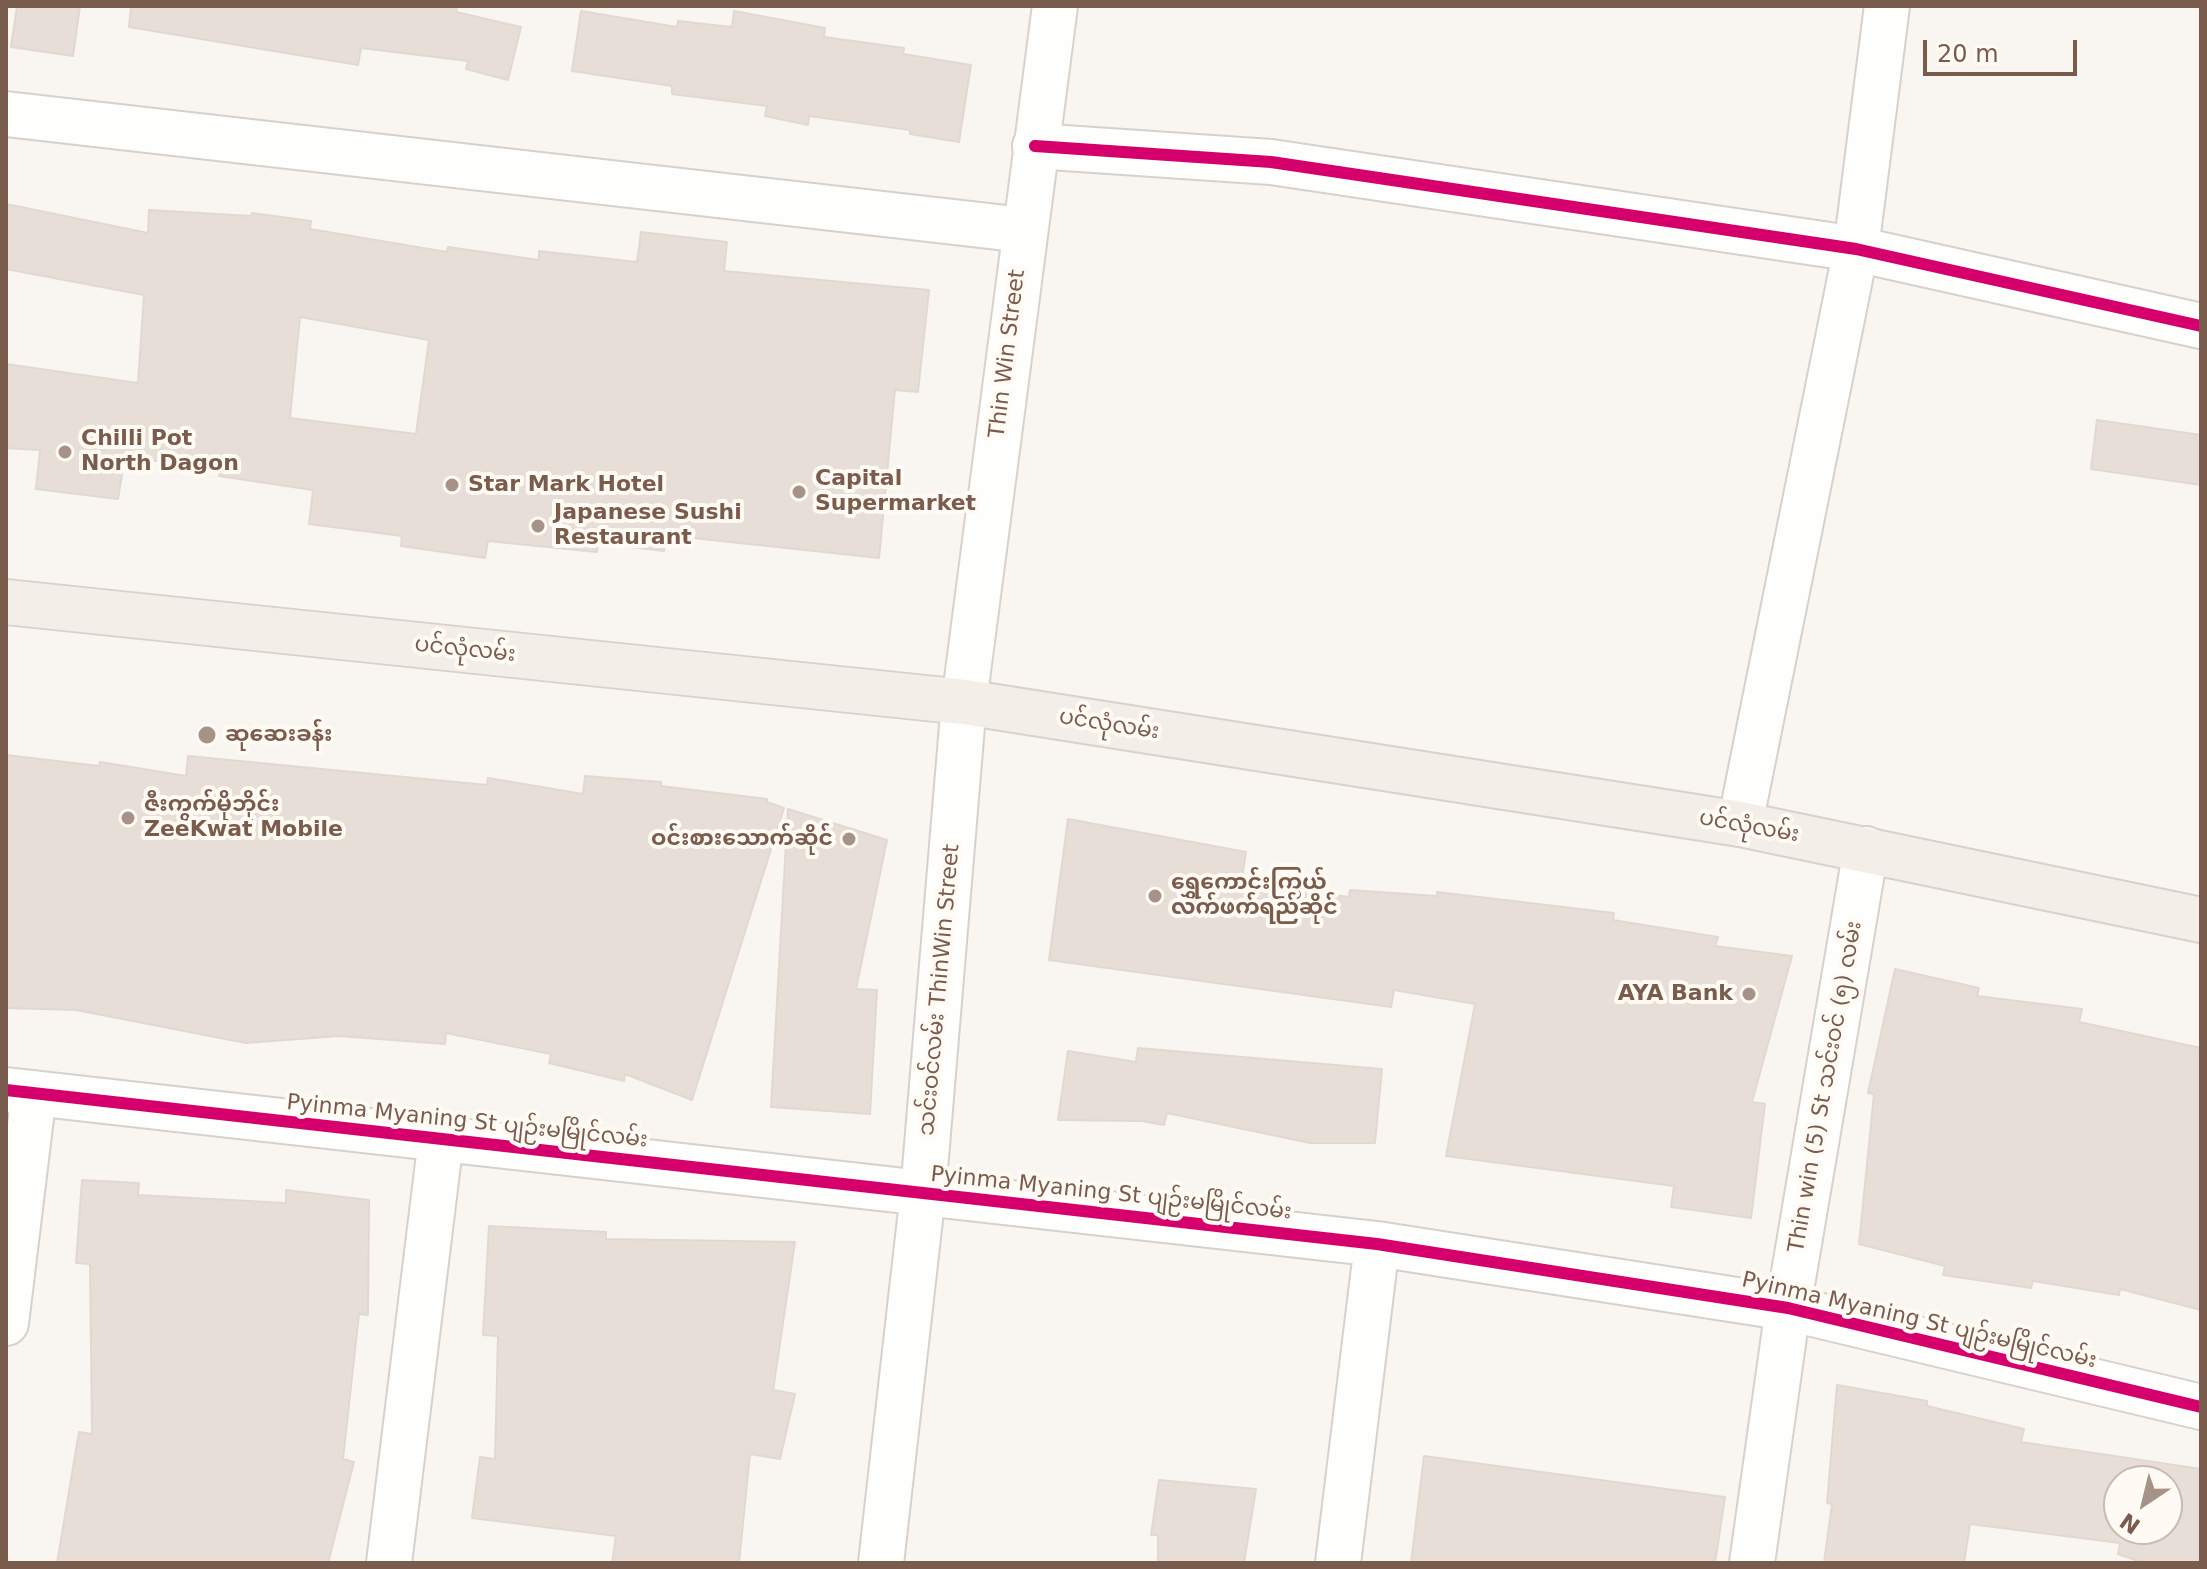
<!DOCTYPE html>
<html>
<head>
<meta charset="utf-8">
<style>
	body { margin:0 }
	#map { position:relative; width:2207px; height:1569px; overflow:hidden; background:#f9f5f0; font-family:"DejaVu Sans",sans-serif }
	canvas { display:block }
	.frame { position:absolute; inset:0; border:8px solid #7a5c4d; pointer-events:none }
	.north { position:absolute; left:2103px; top:1465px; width:80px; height:80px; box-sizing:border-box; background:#fffaf3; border:2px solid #cabbb1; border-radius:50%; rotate:215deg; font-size:22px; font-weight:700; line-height:32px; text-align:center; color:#7a5c4d }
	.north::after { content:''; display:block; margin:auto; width:28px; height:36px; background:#a69286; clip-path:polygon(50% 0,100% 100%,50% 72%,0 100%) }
	.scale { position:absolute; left:1923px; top:40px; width:154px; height:36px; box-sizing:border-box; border:4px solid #7a5c4d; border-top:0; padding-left:10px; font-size:24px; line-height:28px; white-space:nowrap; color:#7a5c4d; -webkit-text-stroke:6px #fffaf3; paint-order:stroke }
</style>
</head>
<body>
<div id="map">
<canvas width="2207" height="1569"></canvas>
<div class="frame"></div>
<div class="north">N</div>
<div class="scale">20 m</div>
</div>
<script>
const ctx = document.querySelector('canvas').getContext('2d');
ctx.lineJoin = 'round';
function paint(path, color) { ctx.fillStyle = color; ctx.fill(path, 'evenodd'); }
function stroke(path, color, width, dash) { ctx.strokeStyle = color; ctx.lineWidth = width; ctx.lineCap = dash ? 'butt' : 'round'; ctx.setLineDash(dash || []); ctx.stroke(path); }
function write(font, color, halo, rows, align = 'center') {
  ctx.font = font + ' "DejaVu Sans","Noto Sans Myanmar",sans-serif'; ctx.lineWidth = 8; ctx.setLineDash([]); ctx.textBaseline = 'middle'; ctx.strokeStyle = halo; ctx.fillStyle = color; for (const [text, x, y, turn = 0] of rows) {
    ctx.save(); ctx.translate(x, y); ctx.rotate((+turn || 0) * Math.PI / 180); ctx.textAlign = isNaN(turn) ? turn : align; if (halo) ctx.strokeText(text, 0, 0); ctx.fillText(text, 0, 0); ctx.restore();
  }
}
const building = new Path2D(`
	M17,6H80L73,56L11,47Z
	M131,6H457L456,12L521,27L508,80L466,69L468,61L361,48L358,65L129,27Z
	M581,11L677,27L678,21L732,27L734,11L825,28L824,37L904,48L903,54L971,65L959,142L910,134V130L809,116L808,125L765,116L767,106L672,94V86L572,71Z
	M6,204L148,233L149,210L251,216L252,213L311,221L310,229L447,252L448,247L539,260V251L637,262L641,232L727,242L724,271L929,290L918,392L895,390L879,558L665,535L664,551L598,543L597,552L488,541L485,558L401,546L402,536L309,524L313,490L219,476L220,469L125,457L118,499L36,489L40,450L6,448V364L138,383L144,295L6,269ZM300,317L429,340L416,434L290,418Z
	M2097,420L2201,435V485L2091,469Z
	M6,755L99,766L100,762L186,776L188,756L487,785L488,778L583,794L585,776L661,782V786L767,799V802L784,808L692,1100L625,1074L624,1081L549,1063L551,1054L446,1033L445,1044L339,1036L246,1043L76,1010L6,1008Z
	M788,809L887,840L856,989L877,990L870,1114L771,1107Z
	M1068,819L1246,852L1241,883L1349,897L1350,890L1437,896V892L1614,913L1613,920L1718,937L1715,946L1792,956L1752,1102L1765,1104L1751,1218L1671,1207L1674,1186L1446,1156L1475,1004L1394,990L1391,1007L1049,960Z
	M1895,969L1979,988L1977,996L2082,1009L2079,1022L2201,1048V1310L2120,1289L2119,1295L2033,1281L2031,1288L1943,1275L1945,1266L1859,1244L1874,1094L1868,1093Z
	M1138,1048L1382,1069L1375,1143H1310L1167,1113L1164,1125L1142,1121L1058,1120L1068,1051L1136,1062Z
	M82,1180L139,1183L138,1195L286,1203V1190L369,1200L368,1315L359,1314L343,1459L354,1462L328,1563H57L79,1432L92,1434L90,1264L76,1263Z
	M489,1226L606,1232V1239L795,1242L773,1390L795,1394L780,1459L750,1454L739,1563H612L616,1536L472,1518L480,1457L495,1459L498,1336L483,1335Z
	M1837,1385L1927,1401V1406L2024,1429L2021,1442L2201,1469V1563H2144L2118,1554L2120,1543L1970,1524L1964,1563H1824L1832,1504L1827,1503ZM2119,1481H2167V1529H2119Z
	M1424,1456L1725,1497L1715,1563H1411Z
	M1159,1480L1256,1489L1244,1563H1158V1535H1151Z`);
paint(building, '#e6ded7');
stroke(building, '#e2d8d2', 2);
const minor = new Path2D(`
	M6,114L1024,230
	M1035,146L1271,162L1856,249L2201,326
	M1740,824L1856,249L1887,6
	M6,1090L1377,1244L1788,1308L2201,1407
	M6,1323L34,1093
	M389,1563L441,1139
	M881,1563L923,1193L964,702
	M1338,1563L1377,1244
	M1752,1563L1788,1308L1866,849`);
const secondary = new Path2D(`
	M964,702L1055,6`);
const primary = new Path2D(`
	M6,602L964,702L1740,824L2201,920`);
stroke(minor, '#d7d1cb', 48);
stroke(secondary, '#d9d2cb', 48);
stroke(primary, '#dad1cc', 48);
stroke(minor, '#fefefd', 44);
stroke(secondary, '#fefefd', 44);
stroke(primary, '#f3eee8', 44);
stroke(new Path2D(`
	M1035,146L1271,162L1856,249L2201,326
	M6,1090L1377,1244L1788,1308L2201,1407`), '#d6006c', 12);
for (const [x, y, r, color] of [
	[65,452,8,"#a69286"],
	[452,485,8,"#a69286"],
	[799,492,8,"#a69286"],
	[538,526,8,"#a69286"],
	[207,735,10,"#a69286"],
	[128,818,8,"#a69286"],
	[849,839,8,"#a69286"],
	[1155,896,8,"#a69286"],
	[1749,994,8,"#a69286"]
]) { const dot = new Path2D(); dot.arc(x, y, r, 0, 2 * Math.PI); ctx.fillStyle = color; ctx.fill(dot); stroke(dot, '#fffaf3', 3); }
write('22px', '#7a5c4d', '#fffaf3', [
	["Thin Win Street",1008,354,-83],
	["ပင်လုံလမ်း",465,650,6],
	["ပင်လုံလမ်း",1109,725,9],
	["ပင်လုံလမ်း",1749,827,10],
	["သင်းဝင်လမ်း ThinWin Street",940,990,-85],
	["Thin win (5) St သင်းဝင် (၅) လမ်း",1826,1087,-80],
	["Pyinma Myaning St ပျဉ်းမမြိုင်လမ်း",467,1122,6],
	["Pyinma Myaning St ပျဉ်းမမြိုင်လမ်း",1111,1194,6],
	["Pyinma Myaning St ပျဉ်းမမြိုင်လမ်း",1919,1321,13]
]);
write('bold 22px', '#7a5c4d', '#fffaf3', [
	["Chilli Pot",81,439],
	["North Dagon",81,464],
	["Capital",815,479],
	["Supermarket",815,504],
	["Star Mark Hotel",468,485],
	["Japanese Sushi",554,513],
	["Restaurant",554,538],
	["ဆုဆေးခန်း",225,735],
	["ဇီးကွက်မိုဘိုင်း",144,805],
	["ZeeKwat Mobile",144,830],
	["ဝင်းစားသောက်ဆိုင်",833,839,"right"],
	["ရွှေကောင်းကြွယ်",1171,883],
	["လက်ဖက်ရည်ဆိုင်",1171,908],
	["AYA Bank",1733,994,"right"]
], 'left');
</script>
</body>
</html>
